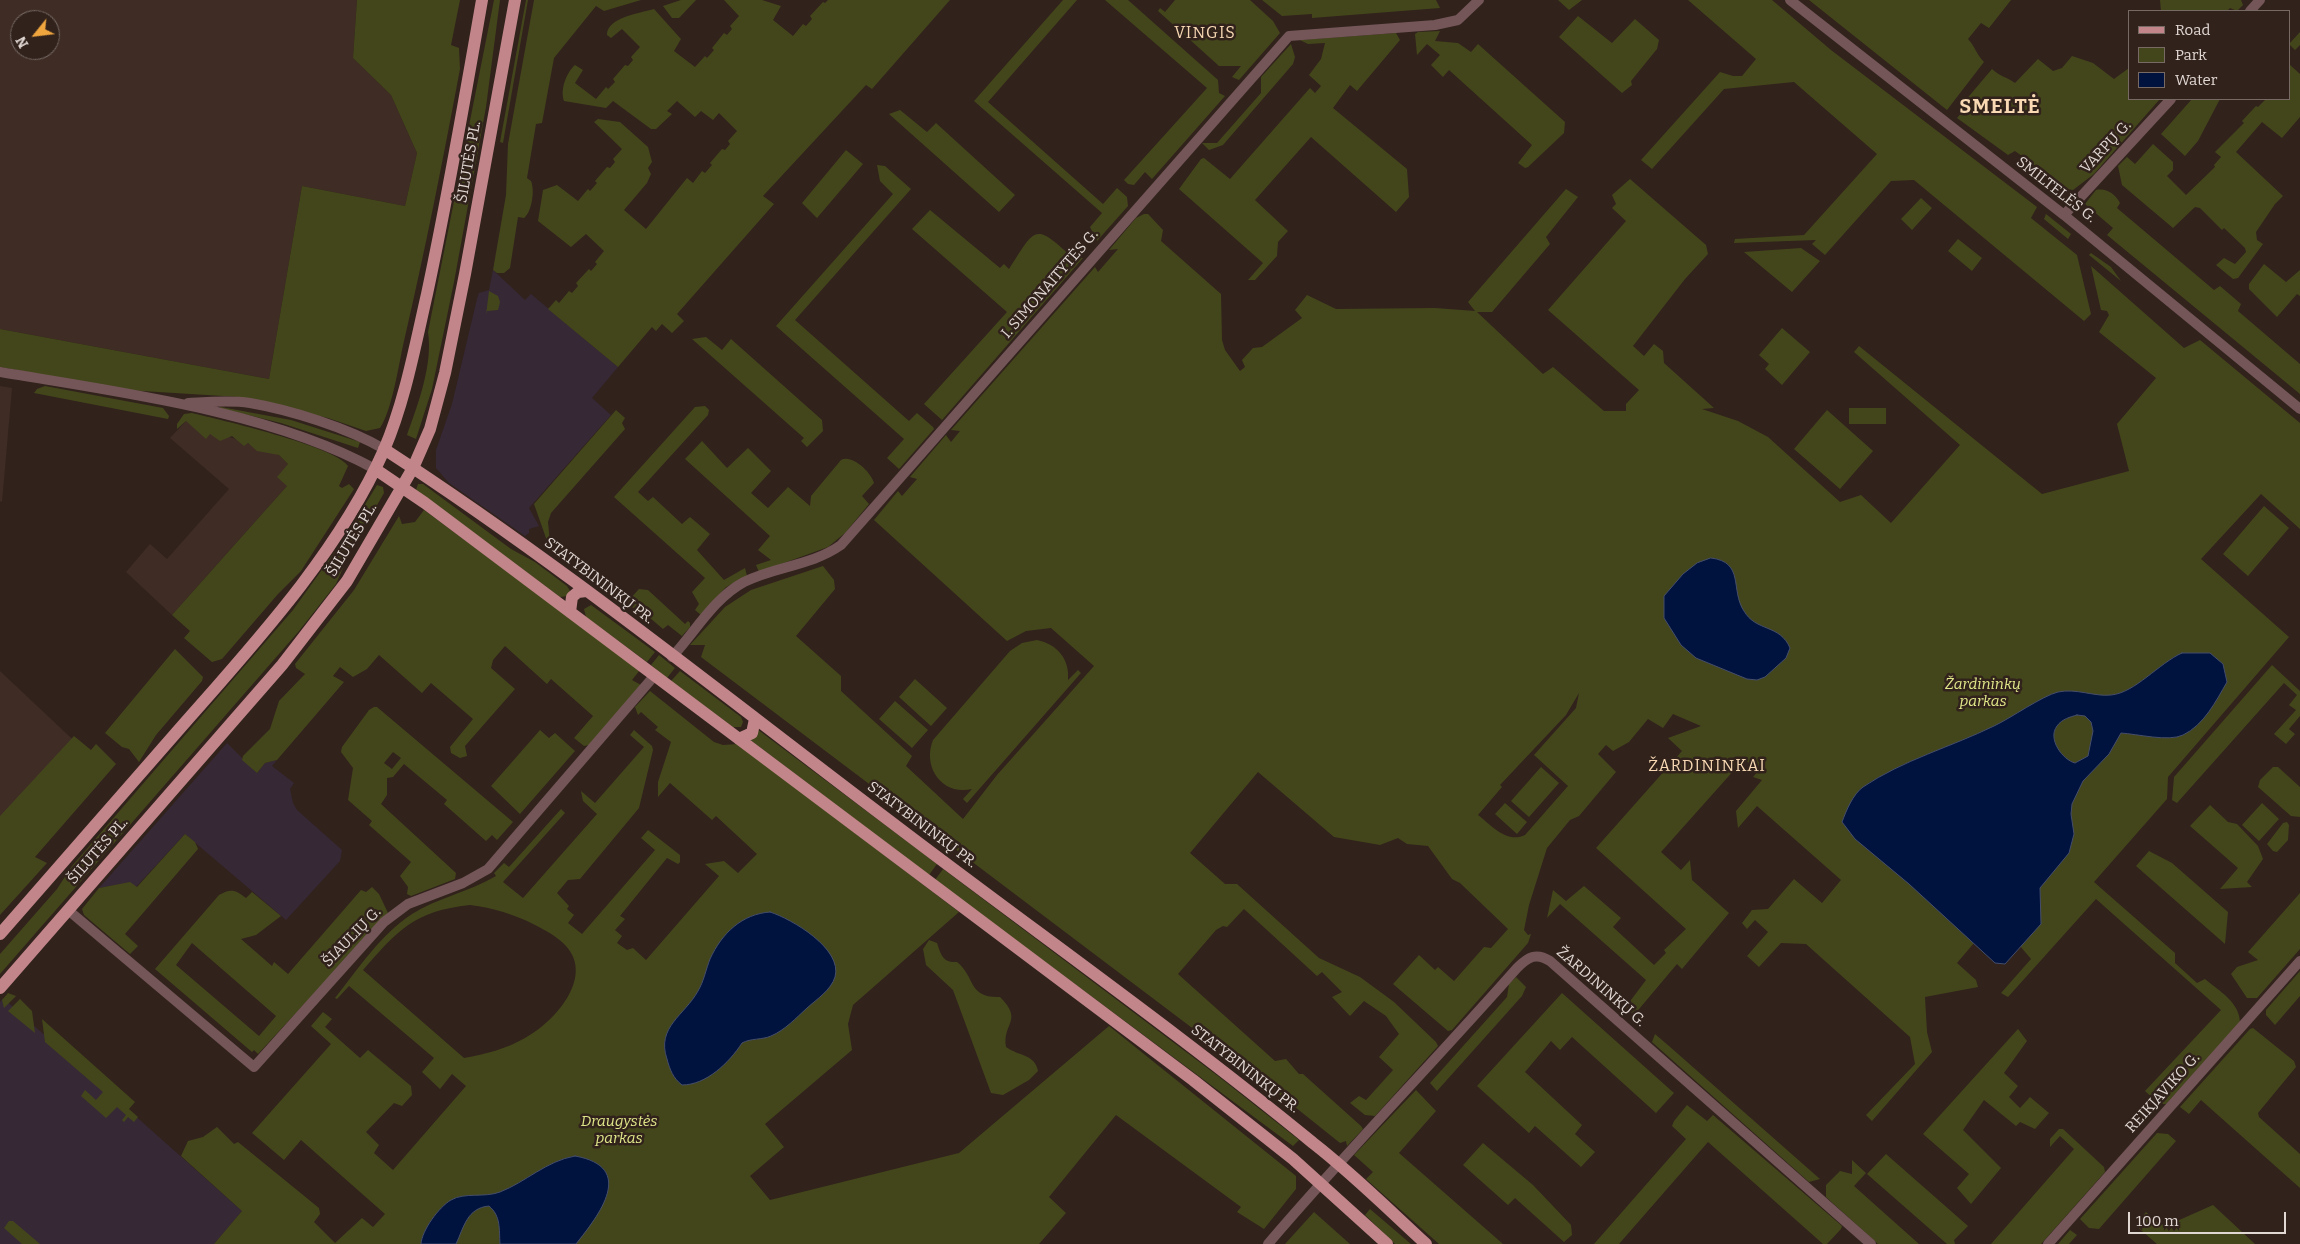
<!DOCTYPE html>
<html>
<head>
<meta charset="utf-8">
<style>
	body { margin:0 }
	#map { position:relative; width:2300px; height:1244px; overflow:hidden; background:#31221c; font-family:Bitter,serif }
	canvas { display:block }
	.legend { position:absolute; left:2128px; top:10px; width:162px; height:90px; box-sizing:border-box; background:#31221c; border:1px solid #776a65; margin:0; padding:6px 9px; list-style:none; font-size:15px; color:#e1d7d3 }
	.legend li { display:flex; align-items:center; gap:10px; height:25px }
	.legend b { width:25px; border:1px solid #776a65 }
	.north { position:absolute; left:10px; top:10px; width:50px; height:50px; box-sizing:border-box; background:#31221c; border:1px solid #776a65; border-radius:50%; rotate:241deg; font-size:14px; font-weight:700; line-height:20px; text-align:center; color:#e1d7d3 }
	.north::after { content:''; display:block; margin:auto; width:18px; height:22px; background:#f0a63e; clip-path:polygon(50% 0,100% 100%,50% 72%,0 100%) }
	.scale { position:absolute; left:2128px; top:1212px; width:158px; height:22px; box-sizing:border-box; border:2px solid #e1d7d3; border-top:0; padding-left:6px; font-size:15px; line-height:18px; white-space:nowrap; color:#e1d7d3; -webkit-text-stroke:4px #31221c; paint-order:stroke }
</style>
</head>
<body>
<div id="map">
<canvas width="2300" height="1244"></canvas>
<ul class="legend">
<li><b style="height:6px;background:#c1858a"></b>Road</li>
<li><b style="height:14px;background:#43461b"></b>Park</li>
<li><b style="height:14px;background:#00123e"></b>Water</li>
</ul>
<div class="north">N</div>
<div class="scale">100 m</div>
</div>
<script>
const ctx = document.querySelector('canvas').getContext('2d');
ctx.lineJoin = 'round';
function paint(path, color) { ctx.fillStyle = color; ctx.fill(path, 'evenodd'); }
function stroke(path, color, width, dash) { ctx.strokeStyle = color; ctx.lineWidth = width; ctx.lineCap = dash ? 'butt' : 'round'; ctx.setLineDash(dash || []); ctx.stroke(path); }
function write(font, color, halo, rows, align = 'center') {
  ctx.font = font + ' Bitter,serif'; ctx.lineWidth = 5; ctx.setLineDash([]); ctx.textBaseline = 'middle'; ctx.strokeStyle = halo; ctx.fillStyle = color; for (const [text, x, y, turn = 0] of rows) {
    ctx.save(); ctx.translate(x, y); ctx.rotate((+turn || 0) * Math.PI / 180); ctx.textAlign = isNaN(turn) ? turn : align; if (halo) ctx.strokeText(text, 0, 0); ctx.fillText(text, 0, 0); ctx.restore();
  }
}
paint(new Path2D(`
	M493,270L525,300L531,294L618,367L592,398L611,415L529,508L539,526L529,529V533L525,536L449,483L436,468V450L452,404L477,299L479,293L489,290Z
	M227,743L257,773L265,763L277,760L272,766L294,783L290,789L293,803L297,810L342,850L340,861L286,920L185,834L136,887L129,883L99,888Z
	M3,998L242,1211L214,1244H0V1002Z`), '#362835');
paint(new Path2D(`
	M0,0H357L353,58L391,95L417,153L405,206L302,186L269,379L0,329ZM20,20H50V50H20Z
	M0,386L12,388L2,502L0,501Z
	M186,421L279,455L288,464L287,486L172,615L126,572L150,544L167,559L229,489L170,438Z
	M0,671L86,752L0,852Z`), '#3e2c25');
paint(new Path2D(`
	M357,0H460L451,45L459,48L460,69C443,160 425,251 404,341C399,363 392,411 380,428L366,431L328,418L239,397L126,390L0,367V329L269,379L302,186L405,206L417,153L391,95L353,58Z
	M494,0H500L486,107L454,282L432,389L416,439L407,435C418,404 433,365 428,332Z
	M526,0H528L503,143L500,142Z
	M534,0H641L604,11L596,6L554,58L542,123L536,124L527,178L531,181C535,190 532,212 524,218L518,217L510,268L504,273H497L493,270L506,195L508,144Z
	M681,0H696L679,18H672L663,6Z
	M724,0H762L781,6L773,20L793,36L803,24L806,26L812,19L810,16L823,2L825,3L828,0H950L872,89L866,85L763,196L774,204L677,314L684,321L672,333L662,324L656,331L652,327L618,367L548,309L556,300L559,303L569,291L572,293L578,286L576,283L589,269L591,271L597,264L595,262L604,251L586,234L571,247L538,221L543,190L557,185L578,201L588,189L590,191L597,183L595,181L607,167L610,168L615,162L613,159L622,149L594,122L598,119L620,122L648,147L652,162L648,168L651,174L647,183L624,210L646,229L687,178L693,183L702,171L705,173L712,165L710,163L722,149L725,150L730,144L728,141L737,131L719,113L713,120L701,111L695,117L677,101L667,111L672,114L656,129H651L613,101L606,108L564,101C560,90 566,73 575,65L583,70L575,83L596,99L606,87L608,89L615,82L613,79L625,65L628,66L633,60L631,57L640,47L622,29L611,38L607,35C607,17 641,13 654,9L681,39L674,51L695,67L705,56L707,58L714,50L712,48L724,33L727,35L732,29L730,26L739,16Z
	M1063,0H1077L988,102L1103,204L1117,188L1127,197L1128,206L1097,241L1090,227L1102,213L974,101Z
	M1105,0H1128L1218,80L1219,93L1225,96L1152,179L1145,172L1134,185L1128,184L1124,180L1207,88Z
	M1175,0H1250L1273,21L1280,33L1239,80L1232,77L1241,66H1219L1158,11L1160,8L1165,12Z
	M1262,0H1436L1440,8L1312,18V14L1282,16Z
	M1558,0H1582L1569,10Z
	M1688,0H1772L1831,50L2037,207L2031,218L2077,255L2091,314L2084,321L1914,180L1891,181L1825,255L1812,244L1816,240L1734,243L1735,239L1804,235L1877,154L1794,82L1724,89L1652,169L1641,160L1720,72L1733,76H1742L1756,59Z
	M1809,0H2011L1989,28L1981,23L1968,39C1975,46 1976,54 1984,62L1947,110Z
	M2160,0H2241L2243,5L2237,11L2230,8L2227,11H2161Z
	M1578,16L1612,43L1635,19L1659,40L1657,49L1631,81L1632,85L1622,93L1559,37Z
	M1440,31L1435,41L1458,43L1471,52L1478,44L1565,122L1564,133L1528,167L1525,168L1518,163L1532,145L1449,70L1443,77L1431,65L1440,55L1427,44L1417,55L1415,34L1418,32Z
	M2300,32V45L2295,50L2289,44Z
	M1396,33L1400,40L1357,91L1350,85L1333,108L1407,169L1409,197L1396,212L1311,137L1255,200L1288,231L1278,242L1277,256L1255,280H1248L1263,263L1179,189L1201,159L1204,158L1230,179L1310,88L1315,93L1321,86L1309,75L1321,59L1325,43L1308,44L1300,40Z
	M1291,44L1295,57L1293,64L1223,145L1209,150L1202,143H1217L1261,93V77Z
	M2072,56L2093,63L2114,79L2129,68V99H2160L2094,174L2073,190L2067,189L2015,151L2008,155L1957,118L1963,111L1959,108L1992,69C1999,76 2007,77 2015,83L2038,59L2053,71L2062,68Z
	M2289,64L2300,74V117L2282,138L2262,122L2236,152L2283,196L2275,204L2256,232L2257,240L2263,244L2238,278L2233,279L2216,265L2224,258L2235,264L2246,252L2245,248L2224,228L2222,230L2200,208L2195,207L2173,228L2122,185L2118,166L2127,157L2135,164L2153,144L2173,162V170L2167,176L2186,195L2215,167L2214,165L2221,157L2215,152L2244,123L2242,121L2256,106L2258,107L2266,99H2289Z
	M2192,99H2220L2198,141L2185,156L2161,134Z
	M900,110L927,132L936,123L1015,195L999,212L889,114Z
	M846,150L863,164L817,218L802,203Z
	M877,165L885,166L911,189L795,320L909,421L917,413L933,427L934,429L899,469L887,458L904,439L776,326L893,194L880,181Z
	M1630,179L1706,245L1708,254L1685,279L1633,346L1644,356L1654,344L1663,351L1664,363L1714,408L1702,409L1738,421L1768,437L1840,502L1861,495L1891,523L1960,445L1854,352L1859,346L2042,494L2129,471L2117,424L2156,378L2099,332L2109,315L2107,311L2101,310L2091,266L2184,348L2200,340L2300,423V529L2261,494L2201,559L2289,637L2168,777L2167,799L2094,882L2175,953V963L2197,983L2205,979C2219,991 2240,1002 2240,1023L2166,1104H2159L2145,1091L2221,1010L2096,899L2008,997L2001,993L2031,959L2020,946L2005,964L1995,963L1974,943L1957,963L1976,980L1978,987L1925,997L1927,1032L1932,1052L1872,1121L1866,1115L1915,1064L1910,1037L1806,944L1781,943L1759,967L1747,956L1768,932L1755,920L1747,929L1742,923L1752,910L1768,909L1794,879L1822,903L1841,880L1757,806L1738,828L1736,811L1762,780L1753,777L1758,771L1744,759L1661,852L1681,870L1690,860L1692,880L1729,913L1682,969L1677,964L1634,1015L1625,1008L1646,980L1560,904L1547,918L1553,890L1566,901L1584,886L1621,918L1613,927L1654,965L1666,953L1664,950L1686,929L1596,848L1682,751L1668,738L1701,726L1673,714L1663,728L1648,719L1629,742L1613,751L1606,745L1598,754L1616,772L1579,816L1570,820L1547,848L1529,905L1524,930L1528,935L1531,934L1528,943L1452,1030L1448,1031L1393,984L1419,955L1435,970L1438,967L1454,981L1484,947L1491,948L1508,929L1460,883L1452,879L1428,846L1407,844L1398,838L1380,845L1334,837L1258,772L1190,853L1225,884H1237L1319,958L1360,977L1394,1002L1436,1042L1438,1046L1375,1116L1365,1115L1350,1103L1359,1096L1366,1100L1393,1070L1379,1057L1399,1034L1386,1016L1364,1001L1350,1016L1332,997L1342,992L1322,972L1317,976L1244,909L1227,927L1223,926L1216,930L1178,974L1275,1061L1286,1059L1299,1074H1303L1361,1126L1363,1129L1347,1146L1346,1141L1340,1143L1265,1083L701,657L705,645H690L725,607L751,590L823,566L834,580L835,589L796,636L841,676V691L912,756L906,766L963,819L997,775L1094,666L1051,628L1026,631L1007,641L874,520L898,491L902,496L917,479L910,477L946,435L951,442L960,431L951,430L1095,267L1098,272L1118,249L1109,250L1136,218L1144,214H1148L1163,230L1161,241L1221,294L1222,340L1225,350L1240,371L1245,367L1242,360L1253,348L1262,347L1302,318L1295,310L1307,295L1336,309L1435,308L1475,311L1468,302L1566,189L1578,197L1546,237L1550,244L1492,312H1477L1543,374L1553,367L1604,411H1626V404L1639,390L1548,310L1626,221L1612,208L1616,204L1612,195ZM1579,693L1576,708L1534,755L1568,786L1525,835C1507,844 1491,825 1478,815L1502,787L1500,785L1566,715Z
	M2096,190C2107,188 2115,194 2120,203L2117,208L2214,290L2220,286L2241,304L2238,311L2300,364V394L2107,235L2113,228L2085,204Z
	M1921,198L1932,208L1912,230L1901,219Z
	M930,210L1000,268L1004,264L1009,269C1036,227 1034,222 1073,258H1083L942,420L924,404L1007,312L912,229Z
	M2046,214L2071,234L2068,239L2044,219Z
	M1958,239L1982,258L1972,271L1948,251Z
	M1801,248L1820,261L1792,292L1744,252Z
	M2091,253L2111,267L2121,281L2089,255Z
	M2264,264L2286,282L2300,270V296L2297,294L2277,317L2249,289V284Z
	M489,291L498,296L500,302L498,310L487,311L486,315Z
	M1782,328L1810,352L1782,385L1765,369L1769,364L1759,355Z
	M706,337L722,350L731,339L822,420L823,431L807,447L801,441L804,438L692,339Z
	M45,386L163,408L169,416L168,419L34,393L37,389Z
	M705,406L709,410L708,415L638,492L648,501L653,497L682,524L690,517L710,534L697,550L724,580L745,568L747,576L726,587L701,615L695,610L699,604L692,592L705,578L614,497L695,407Z
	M221,407L291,420L360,442L358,448L281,423L219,408Z
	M1849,408H1886V424H1849Z
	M616,410L625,418L622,423L625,429L551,513L548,522L550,543L546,538L534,504Z
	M1827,410L1873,451L1840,489L1794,449Z
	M192,413C220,420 335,446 348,466L339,486L342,488L349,484L354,489L301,571L278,594L222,659L212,662L184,638L190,631L172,615L287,486L277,477L288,464L279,455L257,451L248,443L244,446L232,436L220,441L210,434L206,439L186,421L177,429V424L184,414Z
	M702,441L727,468L748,448L771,471L751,493L768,508L788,487L810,506L811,496L841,460C852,454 871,472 874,483L862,496L869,504L845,533L828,547L759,572L756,565L771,560L758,550L770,536L685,459Z
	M418,484H423L511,549L535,562L567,586L570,591L568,596L560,597L416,490Z
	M377,485L383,487L384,493L350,552L336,584L299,631L0,974V954L57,889L72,866L293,610L344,539Z
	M2264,506L2289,528L2248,576L2223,554Z
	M424,510L640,670L632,680L641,685L589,745L584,746L574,738L593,716L551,679L547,684L505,646L493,660L491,668L515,689L465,746L467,756L460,758L451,753L450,747L473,719L431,683L422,693L379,655L367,669L353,677L340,667L333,676L344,682L277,760L265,763L257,773L242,760L243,756L270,729L279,701L305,674L296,668L295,664L354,590L399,516L402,524L415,522Z
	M639,589L648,590L685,624L688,621L690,623V627L682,636L668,625L663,629L637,607L633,608L627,602Z
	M591,605L655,652L647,662L586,617L584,609Z
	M1037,640C1057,644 1070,659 1068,680L1078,670L1081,673L967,803L963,799L972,789C942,796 922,767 933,740L1010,651L1022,643Z
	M175,649L203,677L202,681L156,735L139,762L129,749L122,747L105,733Z
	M659,655L675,668L667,678L651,665Z
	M2272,665L2300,691V716L2289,729L2295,734L2286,744L2274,734L2296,710L2289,705L2297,695L2284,683L2177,803L2172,800L2174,777Z
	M680,671L741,717L743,722L741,727H733L671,681Z
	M915,679L947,708L931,726L899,697Z
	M650,691L714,742L723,745L738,744L959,912L853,1005L848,1024L852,1050L765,1124L784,1147L750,1176L770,1200L959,1153L1109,1026L1296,1176V1189L1264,1229L1237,1212L1241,1207L1116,1115L1049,1197L1066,1213L1039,1244H214L242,1211L181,1156L188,1141L203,1137L217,1127L234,1144L238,1142L319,1208L320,1214L314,1222L335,1243L362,1218L373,1227L385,1214L301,1140L284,1160L252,1133L331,1044L311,1026L323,1012L332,1019L325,1027L360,1058L368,1050L411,1086L412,1095L402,1106L394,1103L366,1132L379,1145L374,1153L393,1170L466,1086L452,1074L440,1089L422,1072L434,1058L349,986L337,999L335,998C358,969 381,934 412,914C437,898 469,892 496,876L494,873L504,863L509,867L561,809L565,813L503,882L523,898L597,814L583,801L581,791L595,803L644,747L630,735L634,730L652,746L653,750L639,808L580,879L568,880L557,893L569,906L567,909L574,915L568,923L582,934L655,850L641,838L648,830L680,855V862L678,864L667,858L620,916L625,919L615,930L622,936L617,943L627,950L633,948L646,960L719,876L705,864L724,861L738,873L757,854L716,816L712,820L670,783L658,797V782L671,742L655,730L658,727L641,712L638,715L635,707ZM470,905C493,908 514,914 535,925C545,930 558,937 566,946C595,978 553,1023 525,1038C506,1049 486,1054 464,1058L363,970C398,930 414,911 470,905Z
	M895,701L928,730L912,748L879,719Z
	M374,707H377L513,822L497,840L492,835L486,841L444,804L447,800L404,764L393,777L387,778V795L381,804L456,873L455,879L411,896L407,894L408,887L400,876L411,862L369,825L372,821L348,800L353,768L341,752L342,747L369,710ZM393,752L401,758L392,769L384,763Z
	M757,729L937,864L929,875L749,739Z
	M540,730L549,738L555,733L575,751L520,814L491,786Z
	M74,736L91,750L96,744L116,764L35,857L47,863L0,915V816Z
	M1541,767L1559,783L1529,817L1511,801Z
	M2273,767H2278L2300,787V817L2291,816L2258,787L2260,780Z
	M1505,803L1527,822L1517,834L1495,814Z
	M2262,803L2279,819L2259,841L2242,825Z
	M2210,805L2228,822L2237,824L2258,846L2263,859L2247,882L2252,887L2220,889L2238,868L2190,826Z
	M2287,822L2289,825L2288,840L2277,852L2273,851L2267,844L2283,823Z
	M185,834L195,842L198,849L125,934L138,946L130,954L84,915L82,909L99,888L130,882L137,887Z
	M2149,851L2172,863L2228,912L2225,944L2136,866Z
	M943,869L1218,1076L1299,1140L1293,1146L935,880Z
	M372,887L379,894L388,913L258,1054L254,1050L252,1052L155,969L219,895C231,888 236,890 246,898L252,892L281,916L256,935L241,939L272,966L274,962L288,974L361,890L366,892ZM192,943L276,1016L259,1036L176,965Z
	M2300,893V949L2257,998H2247L2231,974L2237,967L2258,960L2248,952Z
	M929,940L937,943C941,955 943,963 957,962C976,977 967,998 1000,997C1024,1021 1002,1023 1006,1047C1018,1056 1035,1054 1038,1071L1029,1080L1003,1095L991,1093L953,990L926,965L923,949Z
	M2300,971V996L2275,1025L2266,1015V1010Z
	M1516,977L1526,987L1522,996L1437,1091L1430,1083L1507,997L1509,984Z
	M8,993L16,996L4,1008L2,1000Z
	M1562,993L1674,1093L1656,1113L1572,1037L1560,1050L1551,1041L1525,1072L1582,1125L1575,1134L1595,1152L1581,1167L1535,1126L1529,1133L1477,1086Z
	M20,999L32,1011L35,1033L8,1011Z
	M42,1019L135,1102L129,1109L138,1117L134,1122L128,1117L124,1122L122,1120L126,1115L117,1107L106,1118L81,1096L85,1090L96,1100L103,1092L45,1042Z
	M2253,1028L2294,1061L2296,1067L2258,1113L2259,1117L2300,1154V1188L2201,1100L2189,1114L2180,1107L2250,1029Z
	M2018,1029L2027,1041L2004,1073L2018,1086L2009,1097L2020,1108L2030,1097L2049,1113L2035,1129L2020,1122L2016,1126L1984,1100L1963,1130L2001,1168L1971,1204L1957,1188L1969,1174L1923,1134Z
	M1655,1034L1669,1046L1820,1179L1809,1182L1652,1042Z
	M1416,1090L1436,1111L1399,1153L1503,1244H1439L1366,1179L1373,1172L1354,1155Z
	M1687,1105L1707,1121L1713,1115L1842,1226L1841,1229L1827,1244H1823L1708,1142L1619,1244H1594L1686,1139L1672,1126L1674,1121Z
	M2059,1129H2063L2104,1167L2105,1172L2041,1244H1991L2074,1149L2060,1136L2050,1147V1139Z
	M2157,1133L2168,1134L2176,1141L2099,1229L2089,1228L2080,1219Z
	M1483,1143L1533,1185L1571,1225L1572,1235L1564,1242L1515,1198L1508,1205L1463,1165Z
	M1886,1154L1968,1226L1954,1240L1955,1244H1947L1867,1174Z
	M1852,1160L1866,1173L1854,1186L1919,1244H1878L1826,1197V1185L1840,1171L1852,1174Z
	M2213,1205L2255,1244H2157L2135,1225L2146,1212L2160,1225L2177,1221Z
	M1370,1209L1411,1244H1395L1365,1215Z
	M1314,1212L1350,1244H1285Z
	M9,1221H13L40,1244H22L4,1228Z
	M2070,1230L2077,1235L2069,1244H2058Z`), '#43461b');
const water = new Path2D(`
	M1711,558C1745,562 1730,590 1744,611C1756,632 1780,624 1790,648L1786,658L1765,677L1757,680L1747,679L1696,658L1681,645L1664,618V596L1683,574L1697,563Z
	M2182,653H2210L2223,664L2227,682C2216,701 2204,725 2183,735C2169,742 2137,734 2121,733L2109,754L2083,781L2072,804L2071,814L2074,834L2069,853L2040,888L2041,924L2005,964L1995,963L1909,884L1855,839L1842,822C1846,811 1853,794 1863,787C1903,760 1951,747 1994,726C2011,718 2042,696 2058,692C2076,688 2095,697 2111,695C2135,693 2159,663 2182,653ZM2077,715L2085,716L2091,722L2093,731L2088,756L2075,763C2063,760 2047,739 2057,726C2062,719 2070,717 2077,715Z
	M770,912C792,919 843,949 835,977C831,990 817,999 807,1008C796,1018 785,1030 771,1036C762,1040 751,1038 742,1043C729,1063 706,1085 682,1085C673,1078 670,1070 667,1059C656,1027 685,1015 698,991C704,981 706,969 710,959C722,933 742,914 770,912Z
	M575,1156C637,1167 599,1215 576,1244H500C499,1229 501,1216 489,1206C467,1208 464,1227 456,1244H421C422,1230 439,1207 451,1200C465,1192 484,1198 500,1192C526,1182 546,1161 575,1156Z`);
paint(water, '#00123e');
stroke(water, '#444d6b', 1);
stroke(new Path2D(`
	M1790,0L2064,215L2300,409
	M2250,11L2260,0
	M2064,215L2171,99
	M0,372C118,392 270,411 375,469
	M188,403C208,402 229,400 250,403C291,410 348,428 384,449
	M672,657C695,632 714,598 744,582C776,566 811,566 841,545L1289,36L1435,25L1458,20L1479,0
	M68,910L254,1067L384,922L408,904L463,883L488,869L655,675
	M1268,1244C1348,1150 1435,1061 1517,968C1528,957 1536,952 1550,961L1871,1244
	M2048,1244L2300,961`), '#745659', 10);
stroke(new Path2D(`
	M384,449C563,565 729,700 899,828C1037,933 1179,1033 1313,1143C1353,1174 1389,1210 1426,1244
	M375,469L425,503L1193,1080L1293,1159L1387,1244
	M570,612L572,597L578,592L586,591
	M739,739L752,733L755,719
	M0,934C61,865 121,795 182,726C255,643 339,552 384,450C405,401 415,346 427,294C448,196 465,98 482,0
	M0,988L282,665L347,581L413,468L430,429L445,373L465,274L515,0`), '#c1858a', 12);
write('15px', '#e1d7d3', '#31221c', [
	["VARPŲ G.",2106,147,-47],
	["ŠILUTĖS PL.",469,162,-80],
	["SMILTELĖS G.",2056,190,38],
	["I. SIMONAITYTĖS G.",1050,284,-49],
	["ŠILUTĖS PL.",352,540,-59],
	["STATYBININKŲ PR.",599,581,37],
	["STATYBININKŲ PR.",922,825,37],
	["ŠILUTĖS PL.",98,851,-49],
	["ŠIAULIŲ G.",352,937,-46],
	["ŽARDININKŲ G.",1601,987,41],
	["STATYBININKŲ PR.",1245,1069,38],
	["REIKJAVIKO G.",2163,1093,-48]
]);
write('italic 15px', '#e0e789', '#31221c', [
	["Žardininkų",1983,685],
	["parkas",1983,702],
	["Draugystės",619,1122],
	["parkas",619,1139]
]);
ctx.letterSpacing = '1px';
write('16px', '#f8d9b4', '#31221c', [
	["VINGIS",1205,34],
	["ŽARDININKAI",1707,767]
]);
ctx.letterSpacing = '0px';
ctx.letterSpacing = '1px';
write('bold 20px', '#f8d9b4', '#31221c', [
	["SMELTĖ",2000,107]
]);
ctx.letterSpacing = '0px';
</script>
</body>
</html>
